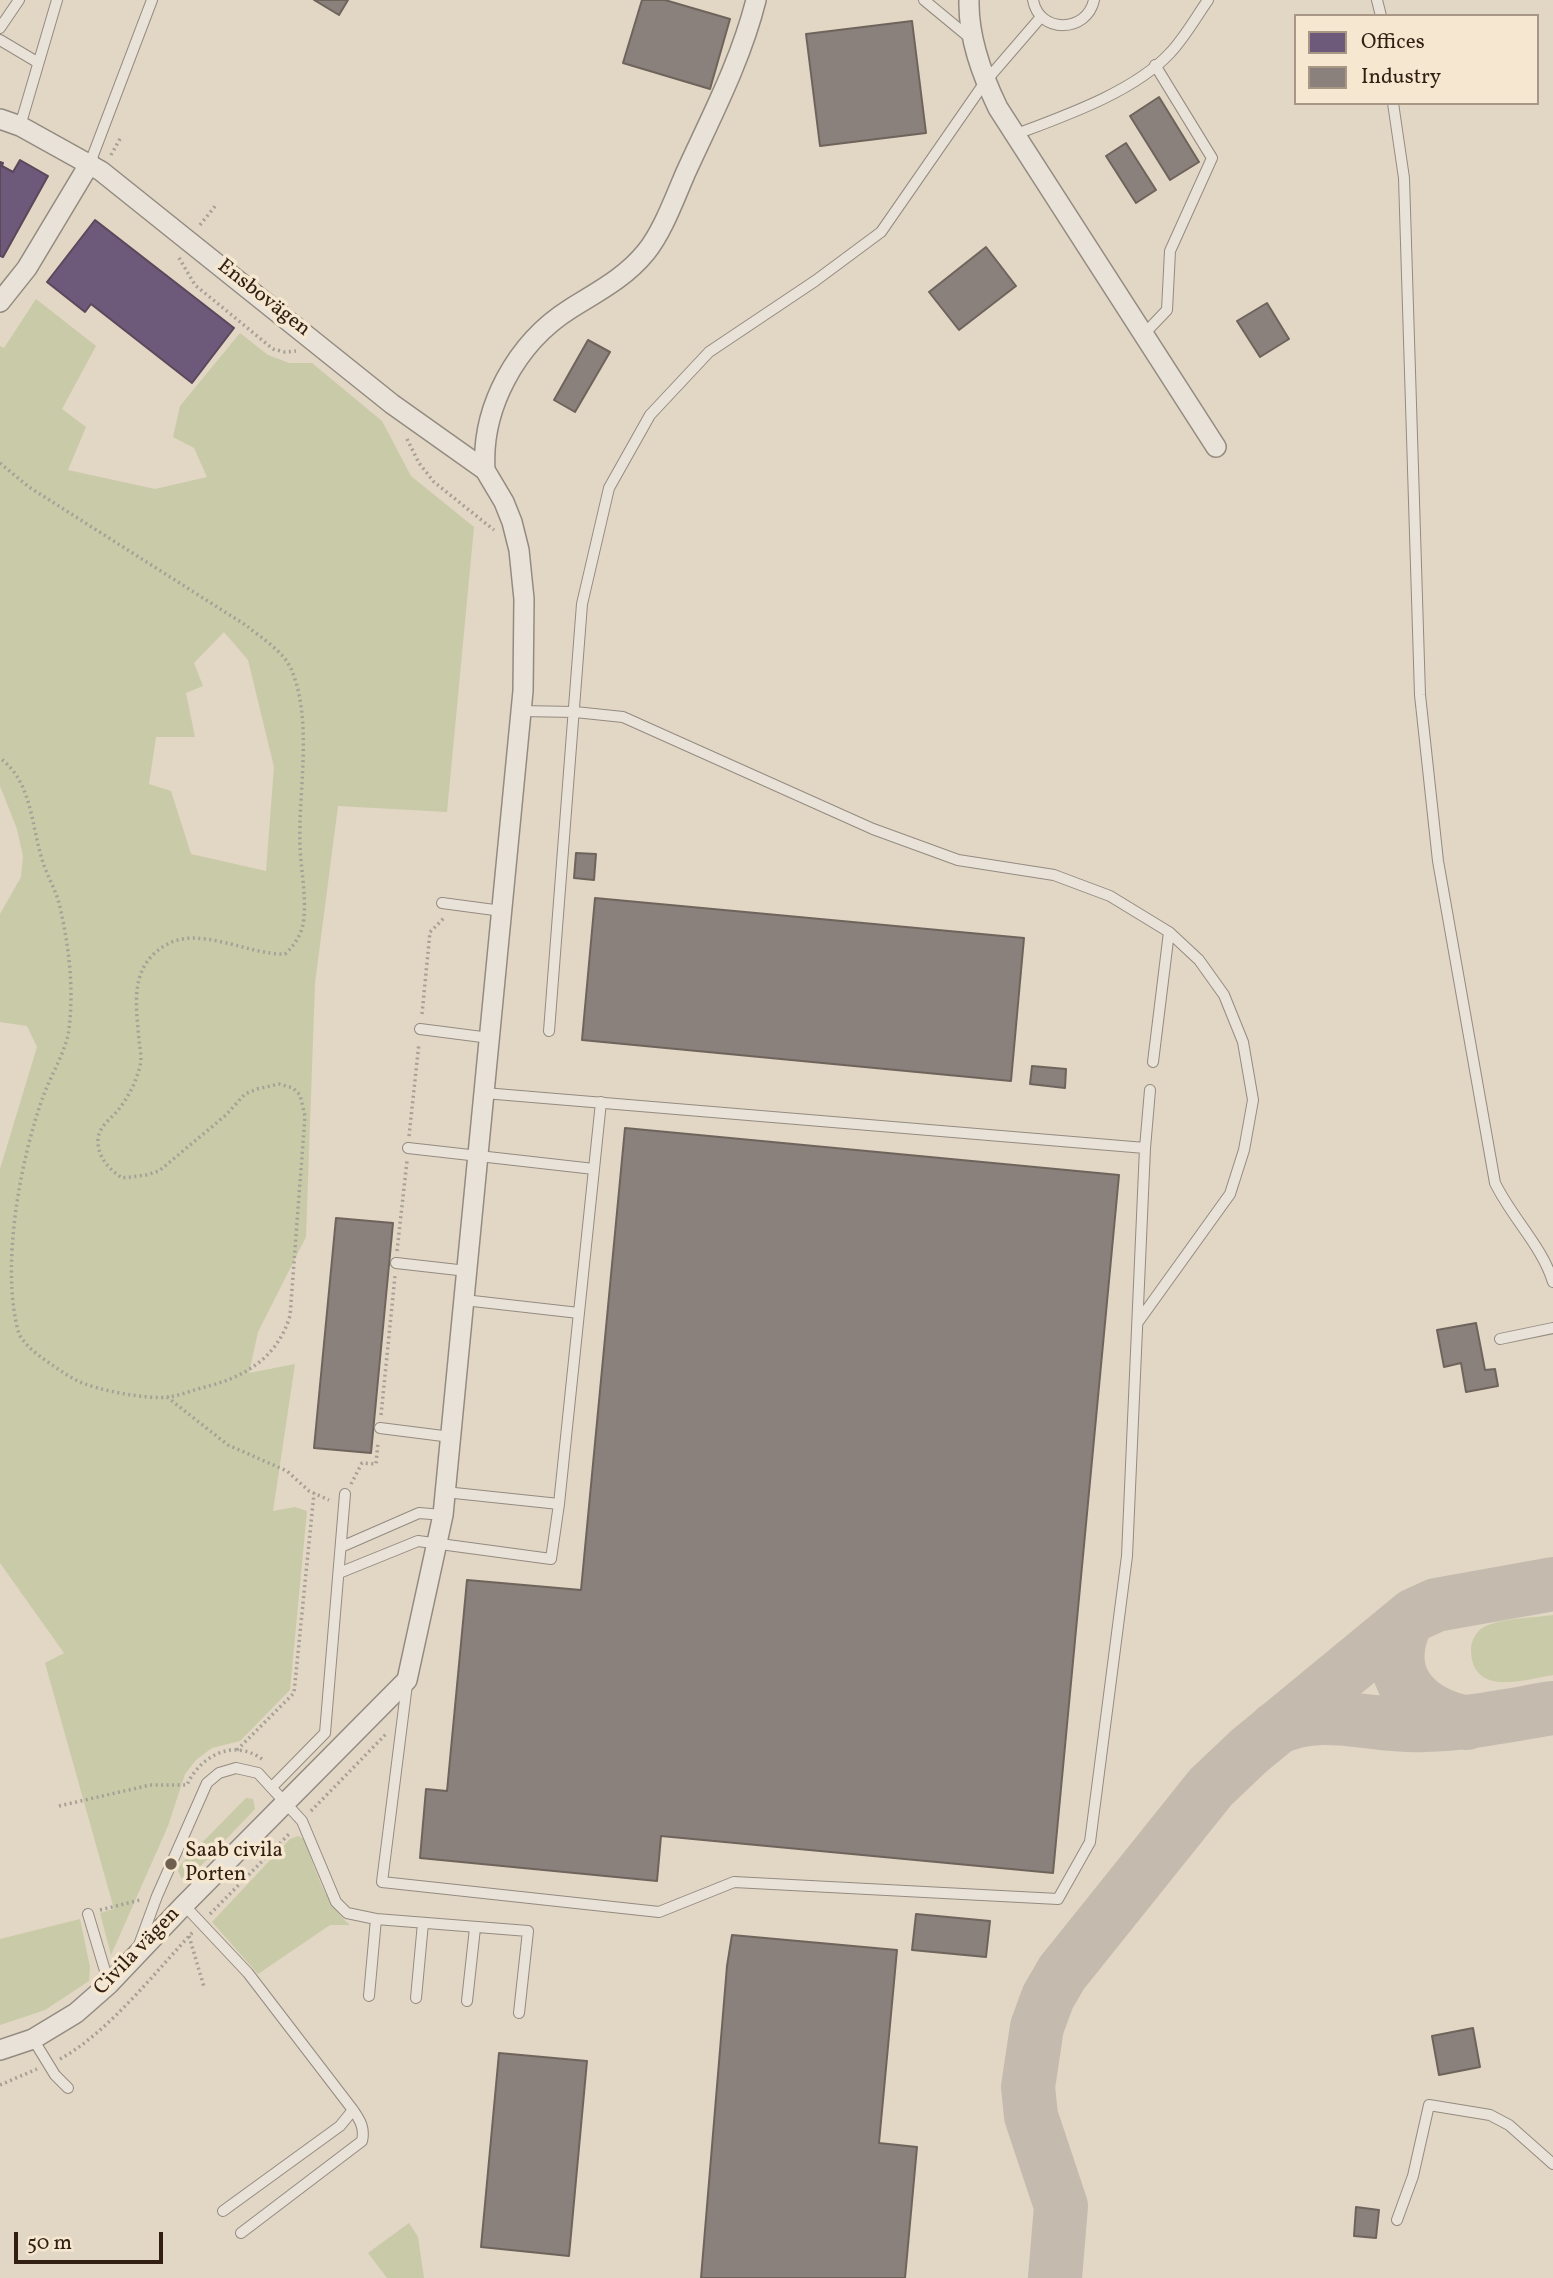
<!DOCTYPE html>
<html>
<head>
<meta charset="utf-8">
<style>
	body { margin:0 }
	#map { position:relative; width:1553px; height:2278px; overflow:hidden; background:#e2d6c4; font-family:Vollkorn,serif }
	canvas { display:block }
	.legend { position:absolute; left:1294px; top:14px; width:245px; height:91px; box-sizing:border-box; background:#f5e7d0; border:2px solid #a79784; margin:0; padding:9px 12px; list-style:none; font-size:21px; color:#311f13 }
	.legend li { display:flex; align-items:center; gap:14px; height:35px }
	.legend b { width:35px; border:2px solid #a79784 }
	.scale { position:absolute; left:14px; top:2232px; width:149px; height:32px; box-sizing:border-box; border:4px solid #311f13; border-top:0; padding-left:9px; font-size:21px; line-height:24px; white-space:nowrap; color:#311f13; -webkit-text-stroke:5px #f5e7d0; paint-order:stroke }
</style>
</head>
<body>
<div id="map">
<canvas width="1553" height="2278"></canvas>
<ul class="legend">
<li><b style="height:19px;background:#6d597a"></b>Offices</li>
<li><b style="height:19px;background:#8a817c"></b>Industry</li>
</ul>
<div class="scale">50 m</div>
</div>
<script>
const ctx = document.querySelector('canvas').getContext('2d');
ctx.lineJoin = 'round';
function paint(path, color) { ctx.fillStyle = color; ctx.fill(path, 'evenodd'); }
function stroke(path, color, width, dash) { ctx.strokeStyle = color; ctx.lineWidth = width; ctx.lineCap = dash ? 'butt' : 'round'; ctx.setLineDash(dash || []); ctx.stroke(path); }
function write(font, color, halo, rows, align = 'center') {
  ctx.font = font + ' Vollkorn,serif'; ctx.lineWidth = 7; ctx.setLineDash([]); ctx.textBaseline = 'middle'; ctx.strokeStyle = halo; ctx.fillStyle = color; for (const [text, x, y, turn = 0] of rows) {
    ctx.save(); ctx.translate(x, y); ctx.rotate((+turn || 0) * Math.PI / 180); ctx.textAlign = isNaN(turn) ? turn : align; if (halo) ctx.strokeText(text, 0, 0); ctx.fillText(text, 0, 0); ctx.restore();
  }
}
paint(new Path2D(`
	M36,299L96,346L62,409L86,427L68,470L155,489L207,477L194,448L173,437L180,406L240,333L268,355L289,363H312L382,421L411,476L474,527L447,812L338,806L315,983L306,1237L258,1332L249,1373L295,1364L273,1511L295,1507L307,1511L290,1690L240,1741L212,1748L196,1760L185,1774L168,1826L111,1955L100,1913L114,1909L45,1663L64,1653L0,1563V1169L37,1047L27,1026L0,1022V914L21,877L23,856L17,829L0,786V346L4,348ZM224,632L248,660L274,767L266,871L191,854L171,791L149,784L156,737H195L186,693L203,686L194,663Z
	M1553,1615V1675C1523,1680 1472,1697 1471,1650C1471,1641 1476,1631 1484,1627C1501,1618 1533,1618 1553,1615Z
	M246,1798L253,1799L255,1809L191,1876L182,1879L178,1871L180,1865Z
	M298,1836L304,1839C316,1870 324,1903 350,1925H330L258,1974L212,1922L290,1839Z
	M80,1919L90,1967L89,1981L45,2010L0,2025V1939Z
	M409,2223L418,2237L424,2278H387L368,2253Z`), '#c9caa8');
const offices = new Path2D(`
	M20,160L48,176L3,257L0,256V162L3,163L2,166L13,172Z
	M95,220L234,328L192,383L91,304L85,312L47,282Z`);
paint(offices, '#6d597a');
stroke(offices, '#5b485b', 2);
const industry = new Path2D(`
	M314,0H348L339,15Z
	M642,0H665L730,19L710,89L623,63Z
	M912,21L926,133L820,146L806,34Z
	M1159,97L1199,162L1170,180L1130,116Z
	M1126,143L1156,190L1136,203L1106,156Z
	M986,247L1016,286L959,330L929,292Z
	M1267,303L1289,339L1260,357L1237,321Z
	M588,340L610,352L575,412L554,400Z
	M576,853L596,854L594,880L574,878Z
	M595,898L1024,938L1011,1081L582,1040Z
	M1032,1066L1066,1069L1065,1088L1030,1084Z
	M625,1128L1119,1175L1053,1873L661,1836L657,1881L420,1858L426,1789L447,1791L467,1580L581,1590Z
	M336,1218L393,1223L371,1453L314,1448Z
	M1476,1323L1485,1370L1495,1369L1498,1386L1466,1392L1461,1363L1444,1367L1437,1330Z
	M916,1914L990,1921L986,1957L912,1950Z
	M732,1935L897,1950L879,2143L917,2147L905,2278H701L727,1966Z
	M1473,2028L1480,2067L1439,2075L1432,2036Z
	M499,2053L587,2061L569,2256L481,2247Z
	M1356,2207L1379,2210L1376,2238L1354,2236Z`);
paint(industry, '#8a817c');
stroke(industry, '#6f645c', 2);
stroke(new Path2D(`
	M1406,1622C1381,1676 1414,1712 1467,1723
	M1275,1729C1321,1705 1375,1728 1424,1725C1468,1724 1510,1715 1553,1708
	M1055,2278L1061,2206L1031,2116L1028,2087L1037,2027L1048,1997L1062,1973L1211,1787L1249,1751L1414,1615L1436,1605L1553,1584`), '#c4bbae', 54);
const lane = new Path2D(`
	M924,0L970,38
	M1033,0C1039,34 1087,33 1094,0
	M1377,0L1381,16
	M0,28L19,0
	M0,40L37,62
	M1393,103L1404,178L1420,695L1438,861L1495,1183C1512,1218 1542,1246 1553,1282
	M20,126L57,0
	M1014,135C1064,116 1134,92 1170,53C1185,37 1196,17 1208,0
	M90,163L152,0
	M1144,334L1167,310L1170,251L1212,158L1155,65
	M521,711L575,712L623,717L873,829L958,860L1054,875L1110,896L1169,932L1199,960L1224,995L1243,1042L1253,1100L1244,1150L1230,1194L1138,1322
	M442,903L502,911
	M420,1029L490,1038
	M549,1031L582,604L609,488L650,415L709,352L815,281L881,232L985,82L1041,17
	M1153,1062L1169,932
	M408,1148L594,1169
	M1145,1148L1150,1090
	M396,1263L467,1271
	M464,1300L579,1313
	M1500,1339L1553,1328
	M380,1428L451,1437
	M445,1492L559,1504L601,1102
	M341,1547L419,1513L443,1515
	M339,1573L418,1541L551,1559L559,1504
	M407,1684L382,1882L659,1912L734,1882L1058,1899L1090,1842L1127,1556L1145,1148L484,1093
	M272,1787L325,1733L345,1494
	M184,1905L248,1973L353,2110C360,2120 365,2128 362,2141L241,2233
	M88,1914L109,1984
	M139,1945L157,1896L207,1783L219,1773L236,1768L258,1773L302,1821L336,1902L347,1913L376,1919L528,1931L519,2013
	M369,1996L376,1919
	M416,1998L423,1923
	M467,2001L475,1928
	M33,2039L55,2075L68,2088
	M223,2211L340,2126L353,2110
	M1397,2220L1413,2176L1429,2105L1490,2115L1509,2125L1553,2164`);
const street = new Path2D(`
	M969,0C968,38 982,75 998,108L1216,447
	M0,119L20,126L101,171L392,404L485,470L504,502L512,522L519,550L524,599L523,691L443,1515L407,1680L184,1905L109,1984L76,2013L33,2039L0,2050
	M0,302L27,268L90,163
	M485,470C481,408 516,343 570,309C597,292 625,278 646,252C663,231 675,197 686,172C712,115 741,60 756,0`);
stroke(lane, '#948b80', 12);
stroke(street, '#948b80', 22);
stroke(new Path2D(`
	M111,155L121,137
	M200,225L216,205
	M179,258L195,285L273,349L285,352L296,351
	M407,439L419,463L434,482L494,530
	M0,463L29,487L247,626C261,638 285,652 292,671C313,723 298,792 300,847C301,870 306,894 304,917C303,932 296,944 285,954C248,955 199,925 166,945C129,966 136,1004 139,1040C140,1048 142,1058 140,1066C136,1082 129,1096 119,1109C112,1118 99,1126 98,1139C97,1157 109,1169 122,1178L146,1175L159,1171L226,1115L245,1094L257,1089L279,1084L293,1088L300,1095L305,1116L290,1316C277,1358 245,1377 205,1387C193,1390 181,1395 169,1397C149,1400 94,1390 76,1380C70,1377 64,1373 58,1369C44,1359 28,1350 19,1334C0,1269 20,1159 44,1094C52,1073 66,1051 69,1029C74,987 69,945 59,903C55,888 46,874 42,859C31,824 32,782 0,758
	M422,1014L430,932L445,917
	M409,1136L419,1043
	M397,1251L407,1161
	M167,1397L228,1445L287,1471L309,1491L329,1500
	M381,1415L395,1276
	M351,1484L362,1463L376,1464L378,1443
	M237,1750L294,1693L314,1493
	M59,1806L150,1785H187C200,1756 233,1738 262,1759
	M311,1811L386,1734
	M100,1910L140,1900
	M210,1914L291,1832
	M189,1936L204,1987
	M60,2059C108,2033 155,1972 193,1932
	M0,2085L37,2069`), '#a6a097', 3.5, [2, 3.5]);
stroke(lane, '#e8e2d8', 10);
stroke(street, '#e8e2d8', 19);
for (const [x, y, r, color] of [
	[171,1864,7,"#6f5f51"]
]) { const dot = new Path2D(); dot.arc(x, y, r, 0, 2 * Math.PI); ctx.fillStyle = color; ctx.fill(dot); stroke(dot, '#f5e7d0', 2.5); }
write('21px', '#311f13', '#f5e7d0', [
	["Ensbovägen",263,299,38],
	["Civila vägen",138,1952,-46]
]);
write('21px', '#311f13', '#f5e7d0', [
	["Saab civila",185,1852],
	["Porten",185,1876]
], 'left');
</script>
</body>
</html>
